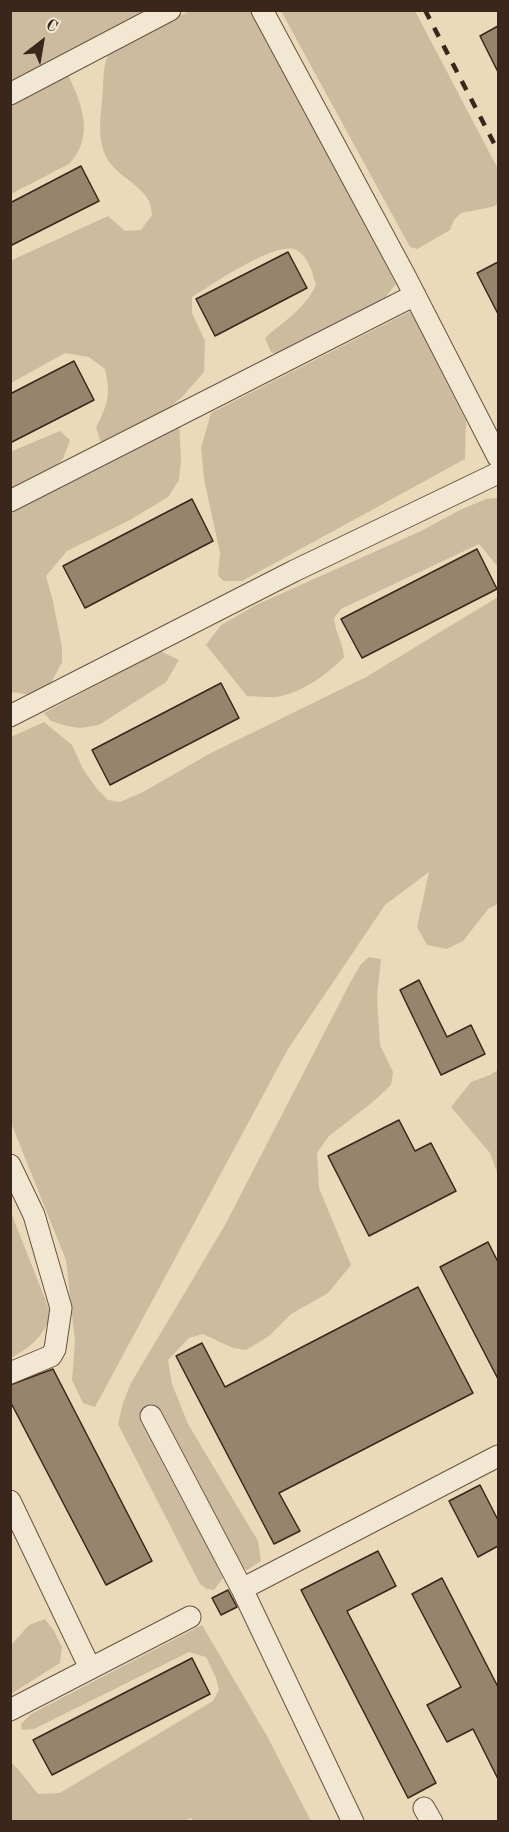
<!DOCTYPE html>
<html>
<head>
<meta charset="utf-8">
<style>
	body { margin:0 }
	#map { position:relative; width:509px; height:1832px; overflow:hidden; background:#eadab9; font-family:"Old Standard TT",serif }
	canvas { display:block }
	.frame { position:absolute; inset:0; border:12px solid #3a261b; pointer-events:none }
	.north { position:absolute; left:12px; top:12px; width:60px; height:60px; -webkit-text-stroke:4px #f1e7d2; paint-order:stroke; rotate:31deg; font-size:16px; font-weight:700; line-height:24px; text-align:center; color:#3a261b }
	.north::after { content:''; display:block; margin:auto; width:21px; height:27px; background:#3a261b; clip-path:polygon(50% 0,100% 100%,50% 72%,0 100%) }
</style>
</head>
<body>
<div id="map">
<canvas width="509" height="1832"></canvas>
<div class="frame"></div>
<div class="north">С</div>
</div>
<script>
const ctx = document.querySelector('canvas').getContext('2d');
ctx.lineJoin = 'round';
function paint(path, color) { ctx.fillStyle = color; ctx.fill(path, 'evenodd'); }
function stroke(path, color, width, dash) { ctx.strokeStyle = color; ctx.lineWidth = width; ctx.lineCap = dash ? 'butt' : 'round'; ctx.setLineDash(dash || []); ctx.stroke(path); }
paint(new Path2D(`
	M10,11H156L10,85Z
	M190,11H250L262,27L396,284L380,304L280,355L271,352L265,338C285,320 304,310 316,285C312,272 309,257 296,250C276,240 212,285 192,297V313L205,341L204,372L183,396L165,412L102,445L96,428C108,403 111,396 105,369L89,357L65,353L11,383L10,261L108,216L125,231L141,230L152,215C151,210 151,205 149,201C138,181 110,174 103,149C97,130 102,108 103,88C104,75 103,58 113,48Z
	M281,11H415L498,169V204L492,207L461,213L454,220L450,230L417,249L410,247Z
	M68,75C82,104 95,137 69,164L11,194V103Z
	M411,311L466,421L465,459L242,581H223L218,575L220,553L204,479L201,448L211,413Z
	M179,423L181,460L179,480L168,497L130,520L67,551L46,576L53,601L62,648V662L50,685L33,695L11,692V511Z
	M60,431L70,440L63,459L44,477L11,492L10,452Z
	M498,498V567L479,544L341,609L334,618C335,632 343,642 344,657C328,674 300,694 276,697C267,698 257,696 247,696L206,645L221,625L256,605L421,531L460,510L486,499Z
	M498,597V904L489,908L463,941L447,949L427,945L417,927L429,872L385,905L288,1049L95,1407L83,1403L72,1380L75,1341L66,1260L11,1123V737L44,722L72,745L83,769L97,789L108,800L120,802L143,792L209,754L366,677Z
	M160,651L179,660L166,682L99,725L80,728L67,726L51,721L44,713Z
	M369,957L381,959L377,997L380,1045L393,1072L391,1085L374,1101L329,1136L317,1153L319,1188L351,1265L328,1293L291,1314L269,1336L246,1350L233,1348L203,1334L189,1338L168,1360L172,1384L188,1424L258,1541L261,1561L247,1570L236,1564L143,1412L223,1578L214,1590L207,1589L200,1584L118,1424L123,1403L131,1383L225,1225L351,981L361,964Z
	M498,1070V1175L490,1153L451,1107L471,1082L490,1075Z
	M10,1210L51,1314C45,1335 30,1348 11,1358Z
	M45,1619L54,1631L62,1647L60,1663L11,1694V1645L29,1625Z
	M202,1625L267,1736L311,1821L196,1822L191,1818L179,1822L11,1821V1762L18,1769L38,1794L60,1793L213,1701L219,1690L216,1678L206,1657L189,1652L34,1729L22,1730L21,1724L31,1714Z`), '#ccbb9e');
const building = new Path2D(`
	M498,26V72L480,36Z
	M81,166L99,201L10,246V203Z
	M288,252L307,288L215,336L196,299Z
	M498,262V314L477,273Z
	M74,361L94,400L10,443V394Z
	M192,499L213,541L85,608L63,566Z
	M477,549L497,589L362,658L341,619Z
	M221,683L239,718L110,785L92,750Z
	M419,980L447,1037L471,1025L485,1054L441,1075L400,990Z
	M399,1120L415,1151L431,1143L456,1191L369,1236L328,1156Z
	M488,1242L498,1262V1379L440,1267Z
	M418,1287L473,1393L279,1493L300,1531L274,1544L176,1356L202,1343L225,1387Z
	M53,1369L152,1561L106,1585L10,1401V1385Z
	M480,1485L498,1520V1546L478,1557L449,1501Z
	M378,1551L396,1586L347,1611L436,1783L408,1798L301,1590Z
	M442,1578L498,1687V1779L473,1729L447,1742L427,1705L461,1687L412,1594Z
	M228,1590L237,1607L221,1615L212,1598Z
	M192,1658L210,1694L52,1775L33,1740Z`);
paint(building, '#96846d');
stroke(building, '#3a261b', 1.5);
const minor = new Path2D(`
	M262,10L405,276L498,457
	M10,94L170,10
	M10,501L415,295
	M10,716L294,571L498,473
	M10,1165L34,1215L61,1308L55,1349L51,1356L10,1373
	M151,1416L242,1589L498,1456
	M10,1501L90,1668
	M242,1589L353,1822
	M10,1710L190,1617
	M424,1808L432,1822`);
stroke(minor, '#665342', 23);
stroke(minor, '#f1e7d2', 21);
stroke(new Path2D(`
	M425,10L498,151`), '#3a261b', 4.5, [10, 10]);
</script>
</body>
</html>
